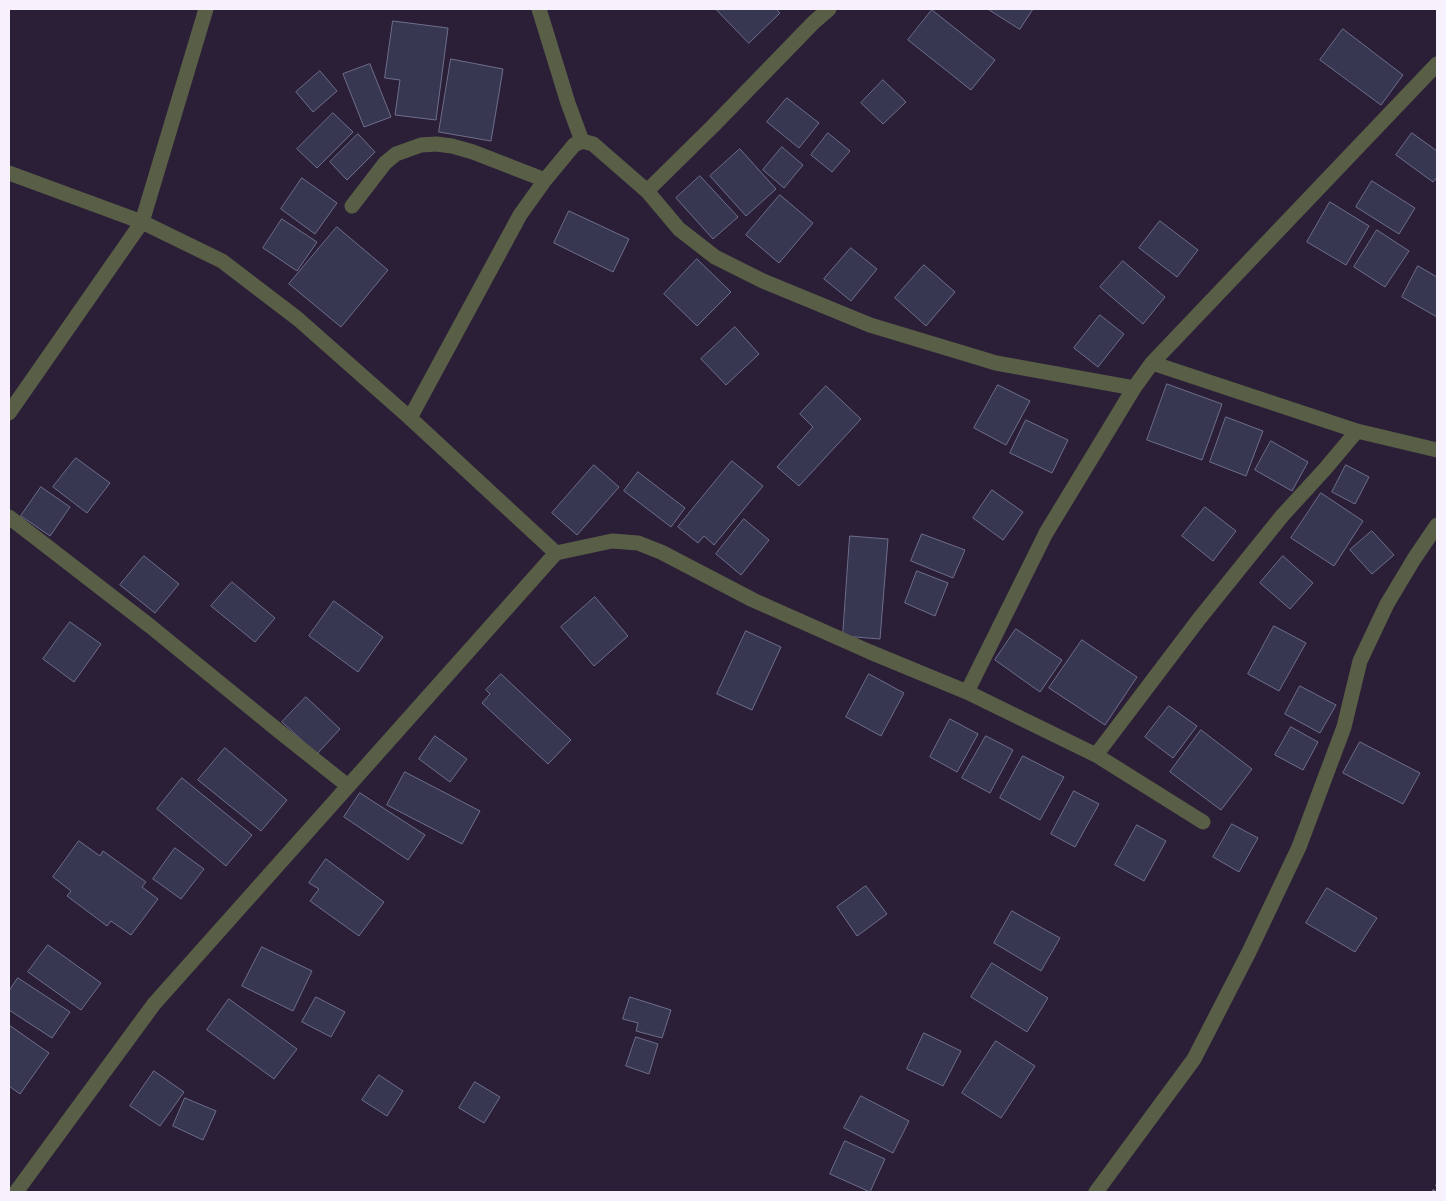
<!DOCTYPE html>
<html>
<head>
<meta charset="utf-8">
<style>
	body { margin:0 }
	#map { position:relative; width:1446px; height:1201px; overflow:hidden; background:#2b1f37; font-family:"PT Sans",sans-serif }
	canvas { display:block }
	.frame { position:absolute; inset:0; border:10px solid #f7f1fe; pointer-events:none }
</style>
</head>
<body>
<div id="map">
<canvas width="1446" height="1201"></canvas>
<div class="frame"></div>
</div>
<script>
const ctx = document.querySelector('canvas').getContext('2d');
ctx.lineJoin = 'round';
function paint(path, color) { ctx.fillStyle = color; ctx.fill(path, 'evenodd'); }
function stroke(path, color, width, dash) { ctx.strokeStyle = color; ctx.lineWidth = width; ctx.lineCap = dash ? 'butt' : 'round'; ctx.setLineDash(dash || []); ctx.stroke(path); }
const building = new Path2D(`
	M716,9H776L780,13L749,43Z
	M988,9H1033L1020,29Z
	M932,10L995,60L971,90L908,40Z
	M393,21L448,28L436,120L395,115L400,80L385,78Z
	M1343,29L1403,75L1381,105L1320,60Z
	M451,59L503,69L491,141L439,132Z
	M370,64L391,117L364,127L343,74Z
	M320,71L337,91L313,112L296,92Z
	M883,80L906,102L883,124L861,103Z
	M787,98L819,123L799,148L767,122Z
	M333,113L353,132L317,168L297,149Z
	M828,133L850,151L832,172L811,155Z
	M1412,133L1437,151V177L1433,182L1396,155Z
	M358,134L375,152L347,180L330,162Z
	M782,147L803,165L784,188L763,170Z
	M740,149L776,189L746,216L710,176Z
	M700,176L738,217L713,239L676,198Z
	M302,178L337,203L315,234L281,209Z
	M1372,181L1415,208L1399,234L1356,207Z
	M780,195L813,223L779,263L746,235Z
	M1330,202L1369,226L1346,265L1307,242Z
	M569,211L629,239L613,272L554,243Z
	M282,219L317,242L297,271L263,248Z
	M1160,221L1198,250L1177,277L1139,248Z
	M337,227L388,270L341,327L289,284Z
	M1377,230L1409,251L1385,287L1354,267Z
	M851,248L877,269L851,301L824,279Z
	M697,259L731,292L697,326L664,294Z
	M1123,261L1165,297L1143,324L1100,287Z
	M924,265L955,292L926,326L895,298Z
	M1418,266L1437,277V317L1402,297Z
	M1100,315L1124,334L1098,367L1074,348Z
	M735,327L759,354L726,385L701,359Z
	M1167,384L1222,404L1202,460L1147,440Z
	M998,385L1030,401L1006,445L974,428Z
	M826,386L861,419L799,486L777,467L813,427L800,414Z
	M1226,417L1263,431L1246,476L1210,462Z
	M1026,420L1068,440L1052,473L1010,453Z
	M1271,441L1308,462L1292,491L1255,470Z
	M76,458L110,483L87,513L53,487Z
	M732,461L763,486L714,545L704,536L698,543L678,527Z
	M594,465L619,487L577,535L552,513Z
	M1346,465L1369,477L1355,504L1332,492Z
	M638,472L685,508L671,527L624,491Z
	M41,487L70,507L50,536L21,516Z
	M992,490L1023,512L1003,540L973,518Z
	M1321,493L1363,521L1334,566L1291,538Z
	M1205,507L1236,531L1213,561L1182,536Z
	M744,519L769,540L741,575L716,554Z
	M1372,531L1394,555L1372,574L1350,550Z
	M922,534L965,550L953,578L911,561Z
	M850,536L888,539L880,639L843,636Z
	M144,556L179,584L155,613L120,585Z
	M1283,556L1313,583L1290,609L1260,583Z
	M917,571L948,583L935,616L905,603Z
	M232,582L275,618L255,642L211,606Z
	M595,597L628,636L594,666L561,627Z
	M334,601L383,637L358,672L309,636Z
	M70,622L101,644L74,682L43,659Z
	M1274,626L1306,643L1279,691L1248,674Z
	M1016,629L1062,660L1040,692L995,660Z
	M746,631L781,647L752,710L717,694Z
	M1082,640L1137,677L1105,725L1049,688Z
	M501,674L571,740L548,764L482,703L490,694L486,690Z
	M869,674L904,693L881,736L846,717Z
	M1300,686L1336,705L1320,733L1285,714Z
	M306,697L340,729L317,754L282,722Z
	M1169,706L1197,726L1173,758L1145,737Z
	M950,719L978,734L957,772L930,757Z
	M1291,727L1318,742L1303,770L1275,755Z
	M1201,730L1252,769L1221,810L1170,772Z
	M435,736L467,759L450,782L419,759Z
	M986,736L1013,750L990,793L962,778Z
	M1360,742L1420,773L1403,804L1343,773Z
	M225,748L287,800L261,831L198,780Z
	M1023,756L1064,777L1040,820L1000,798Z
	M405,772L480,811L462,844L387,805Z
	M182,778L252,835L226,866L157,809Z
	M1074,791L1099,804L1075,847L1051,834Z
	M360,793L425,835L408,860L344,817Z
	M1232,824L1258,838L1239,872L1213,857Z
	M1137,825L1166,841L1144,881L1115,865Z
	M79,841L100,856L103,851L146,882L142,887L158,899L131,935L111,921L107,926L67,896L71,891L53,877Z
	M175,848L204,869L181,899L153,879Z
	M326,859L384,902L359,936L310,901L319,889L309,883Z
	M866,886L887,914L857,936L837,907Z
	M1327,888L1377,918L1355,952L1306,923Z
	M1012,911L1060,938L1041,971L994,943Z
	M48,945L101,983L81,1010L28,972Z
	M262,947L312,971L293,1011L242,986Z
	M992,963L1048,998L1027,1032L971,997Z
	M18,978L70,1012L52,1038L9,1010V991Z
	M316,997L345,1012L331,1037L302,1022Z
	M630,997L671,1010L662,1038L636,1031L638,1023L623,1019Z
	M229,999L297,1049L274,1079L207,1030Z
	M9,1025L49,1053L20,1094L9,1086Z
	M924,1033L961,1051L943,1086L907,1069Z
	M636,1037L658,1044L649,1074L626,1066Z
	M996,1041L1035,1066L1001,1118L962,1093Z
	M154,1071L184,1092L160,1126L130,1106Z
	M379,1075L403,1091L387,1116L362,1100Z
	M475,1082L500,1097L484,1123L459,1108Z
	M861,1096L909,1121L893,1153L844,1128Z
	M185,1098L216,1111L203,1140L173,1126Z
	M845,1141L885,1159L870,1192L830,1174Z`);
paint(building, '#383751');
stroke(building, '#6e6e8c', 1);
stroke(new Path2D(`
	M1433,1192L1437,1185`), '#776d81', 3, [2.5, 4]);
stroke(new Path2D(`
	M539,9L568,103L582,141
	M9,173L142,222L222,261L298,319L410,418L556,553
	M647,191L713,126L814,22L829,9
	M352,206L385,163L396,154L421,145L436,144L452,146L473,152L545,180
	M1152,363L1357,431L1437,450
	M9,413L142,222L206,9
	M410,418L520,215L545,180L574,145L582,141L593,144L647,191L679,229L715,257L763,281L870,325L996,363L1134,388
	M9,517L150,626L280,732L348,786
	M967,692L1046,533L1134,388L1152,363L1437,64
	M1096,755L1199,619L1282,516L1325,469L1357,431
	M16,1192L154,1004L556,553L612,541L638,543L661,552L753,600L870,652L967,692L1096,755L1203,822
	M1096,1192L1194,1059L1249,952L1299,847L1344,727L1360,661L1387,604L1414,559L1437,525`), '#595e46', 15);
</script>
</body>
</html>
